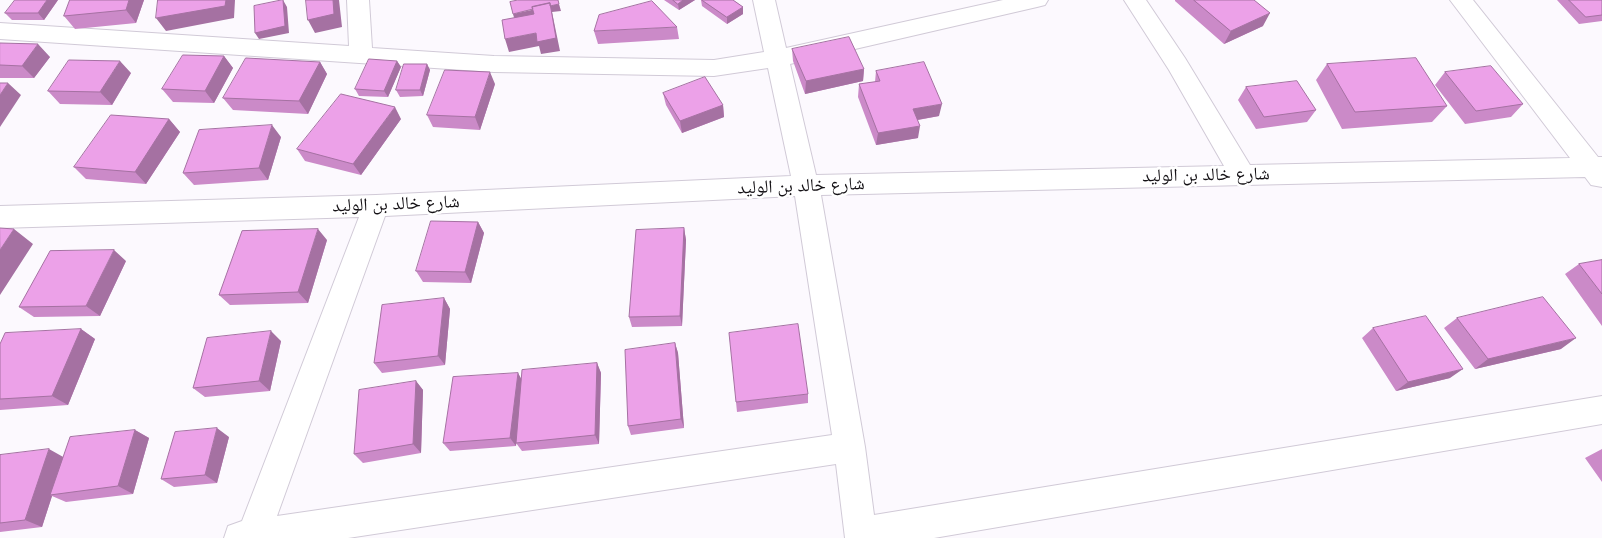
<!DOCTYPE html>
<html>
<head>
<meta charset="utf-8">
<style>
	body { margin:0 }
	canvas { display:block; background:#fcf9fe }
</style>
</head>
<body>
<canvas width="1602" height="538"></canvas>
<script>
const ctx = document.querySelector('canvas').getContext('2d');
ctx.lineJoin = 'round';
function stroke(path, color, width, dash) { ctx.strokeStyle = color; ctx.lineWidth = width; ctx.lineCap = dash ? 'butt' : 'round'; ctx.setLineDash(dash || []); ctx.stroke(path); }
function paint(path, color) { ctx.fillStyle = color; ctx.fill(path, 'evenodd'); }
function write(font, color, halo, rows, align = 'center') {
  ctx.font = font + ' Montserrat,"Noto Naskh Arabic",sans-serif'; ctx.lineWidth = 5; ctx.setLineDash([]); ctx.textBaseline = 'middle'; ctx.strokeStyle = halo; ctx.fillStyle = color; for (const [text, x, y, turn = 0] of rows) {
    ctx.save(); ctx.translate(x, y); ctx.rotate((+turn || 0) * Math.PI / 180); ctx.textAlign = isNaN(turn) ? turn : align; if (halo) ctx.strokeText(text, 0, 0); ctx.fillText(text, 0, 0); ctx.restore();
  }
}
const street = new Path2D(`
	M347,0H369L372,48L494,56L714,60L764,52L753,0H775L786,48L1003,0H1048L1045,5L1037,7L790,64L816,175L1224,166L1169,70L1124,0H1146L1185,58L1250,165L1570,158L1450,0H1473L1598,157H1602V187L1591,185L1585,177L821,195L865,447L874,515L1602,396V424L934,538H845L836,464L348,538H224L228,526L242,521L359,217L0,228V206L376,195L791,176L768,68L714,76L494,72L0,39V23L349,46ZM795,196L832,435L277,516L385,216Z`);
stroke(street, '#d1cad7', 2);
paint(street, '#fff');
paint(new Path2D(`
	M58,0L44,20H12L5,13Z
	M70,0H144L136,23L75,29L64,16Z
	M664,0H695L679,10Z
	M701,0H733L743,7V14L727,24L702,6Z
	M1175,0H1254L1263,26L1224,44L1175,1Z
	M1557,0H1602V21L1579,24Z
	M677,27L679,39L598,44L594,31Z
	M0,43L50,57L34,78H0Z
	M792,49L864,69L863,81L805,94L793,61Z
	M224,56L233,68L214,103L173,102L162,89Z
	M397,61L401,67L388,97L359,96L355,89Z
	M320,62L327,74L308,114L233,110L223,98Z
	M427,64L430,70L423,96L400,97L396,90Z
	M1327,64L1447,106L1432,122L1342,129L1316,80Z
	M876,71L939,116L918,120V138L876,145L858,97L859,84L875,82Z
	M1445,72L1523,104L1511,117L1465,124L1435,85Z
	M131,73L112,105L60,104L48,91Z
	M495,84L480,130L433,127L427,115Z
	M1246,87L1316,110L1307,122L1256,129L1238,100Z
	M663,93L723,105L724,117L682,133L666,105Z
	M169,119L180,132L146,184L86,179L74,167Z
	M401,119L361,175L305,161L297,149Z
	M281,137L268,180L194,185L183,173Z
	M478,222L484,233L471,283L423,282L416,271Z
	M684,228L686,240L682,326L632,327L629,317Z
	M327,240L308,303L230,305L219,295Z
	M1602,260V326L1565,274L1579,264Z
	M126,261L100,316L34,317L19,307Z
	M444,298L450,309L445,365L382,373L374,363Z
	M1457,318L1561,349L1475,369L1444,328Z
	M1373,328L1450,378L1396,391L1362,338Z
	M81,329L95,339L68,405L0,410V344Z
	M281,341L270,391L205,397L193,388Z
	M675,343L678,353L684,428L631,435L628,426Z
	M597,363L601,373L599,444L522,451L516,443V446L450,451L443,443L518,373L521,379Z
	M416,381L423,390L421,453L363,463L354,454Z
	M808,394V403L737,412L736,402Z
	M135,430L149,438L133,494L66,502L52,496L42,527L0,532V455L63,457Z
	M229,437L217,483L174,487L161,479Z
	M1602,449V482L1585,458Z`), '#cb8ac8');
paint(new Path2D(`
	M47,0H58L44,20L38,13Z
	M129,0H144L136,23L126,10Z
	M226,0H235L234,18L166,31L156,18Z
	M283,0L287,7L289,33L259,39L255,33Z
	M333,0H339L342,27L315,33L308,20Z
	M683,0H695L679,10L678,4Z
	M559,4L561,11L552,12L560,51L541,54L539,46L509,52L505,39L536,33L556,38L515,21L513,14Z
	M743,7V14L727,24V17Z
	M1270,13L1263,26L1224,44L1231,31Z
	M38,44L50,57L34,78L22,66Z
	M224,56L233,68L214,103L205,91Z
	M120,61L131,73L112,105L100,92Z
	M397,61L401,67L388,97L384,91Z
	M320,62L327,74L308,114L299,101Z
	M427,64L430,70L423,96L420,90Z
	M864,69L863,81L805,94L806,81Z
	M490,72L495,84L480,130L475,117Z
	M8,83L21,95L0,127V95Z
	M942,104L939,116L911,121L913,109Z
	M723,105L724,117L682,133L680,121Z
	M395,107L401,119L361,175L353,164Z
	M169,119L180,132L146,184L135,172Z
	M272,125L281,137L268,180L259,168Z
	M920,126L918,138L876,145L878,133Z
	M478,222L484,233L471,283L465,272Z
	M684,228L686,240L682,326L680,316Z
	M14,229L33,244L0,295V250Z
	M318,229L327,240L308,303L298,292Z
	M114,250L126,261L100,316L86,306Z
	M444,298L450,309L445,365L438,356Z
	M81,329L95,339L68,405L52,396Z
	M271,331L281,341L270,391L259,381Z
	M1576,338L1561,349L1475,369L1488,359Z
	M675,343L678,353L684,428L681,419Z
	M597,363L601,373L599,444L595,435Z
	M1463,369L1450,378L1396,391L1408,382Z
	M518,373L523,382L516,446L510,438Z
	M416,381L423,390L421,453L413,444Z
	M217,428L229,437L217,483L205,475Z
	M135,430L149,438L133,494L118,486Z
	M49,449L65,458L50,495L52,496L42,527L25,520Z`), '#a571a2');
const building = new Path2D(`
	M15,0H47L38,13H5Z
	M70,0H129L126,10L64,16Z
	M158,0H226L225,6L156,18Z
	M283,0L285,26L255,33L254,6Z
	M306,0H333L334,14L308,20Z
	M518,0H558L559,4L550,6V3L532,7L533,9L513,14L510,2Z
	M673,0H683L678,4Z
	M702,0H733L743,7L727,17Z
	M1194,0H1254L1270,13L1231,31Z
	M1569,0H1602V15L1586,17Z
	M652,1L677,27L594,31L599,15Z
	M550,3L556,38L537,42L536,33L505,39L502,20L534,14L532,7Z
	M849,37L864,69L806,81L792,49Z
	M0,43L38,44L22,66L0,65Z
	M183,55L224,56L205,91L162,89Z
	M246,58L320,62L299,101L223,98Z
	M1416,58L1447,106L1355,112L1327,64Z
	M369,59L397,61L384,91L355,89Z
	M69,60L120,61L100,92L48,91Z
	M924,62L942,104L913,109L920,126L878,133L859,84L880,81L876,71Z
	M404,64H427L420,90H396Z
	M1491,66L1523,104L1476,111L1445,72Z
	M445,70L490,72L475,117L427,115Z
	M705,77L723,105L680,121L663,93Z
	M1297,81L1316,110L1264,117L1246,87Z
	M0,83H8L0,95Z
	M341,94L395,107L353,164L297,149Z
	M111,115L169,119L135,172L74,167Z
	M272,125L259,168L183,173L199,130Z
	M431,221L478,222L465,272L416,271Z
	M0,228L14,229L0,250Z
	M684,228L680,316L629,317L636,230Z
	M318,229L298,292L219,295L242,231Z
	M114,250L86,306L19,307L50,251Z
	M1602,260V294L1579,264Z
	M1543,297L1576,338L1488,359L1457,318Z
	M444,298L438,356L374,363L382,305Z
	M1426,316L1463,369L1408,382L1373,328Z
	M798,324L808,394L736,402L729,333Z
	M81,329L52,396L0,399V344L5,333Z
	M271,331L259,381L193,388L207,338Z
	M675,343L681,419L628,426L625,350Z
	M597,363L595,435L516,443L522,370Z
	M518,373L510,438L443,443L453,377Z
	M416,381L413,444L354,454L359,390Z
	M217,428L205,475L161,479L175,432Z
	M135,430L118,486L50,495L70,437Z
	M49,449L25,520L0,523V455Z`);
paint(building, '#eca1e8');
stroke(building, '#a571a2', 1);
write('18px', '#141115', '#fff', [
	["شارع خالد بن الوليد",1206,175,-1],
	["شارع خالد بن الوليد",801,186,-2],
	["شارع خالد بن الوليد",396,204,-2]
]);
</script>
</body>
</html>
